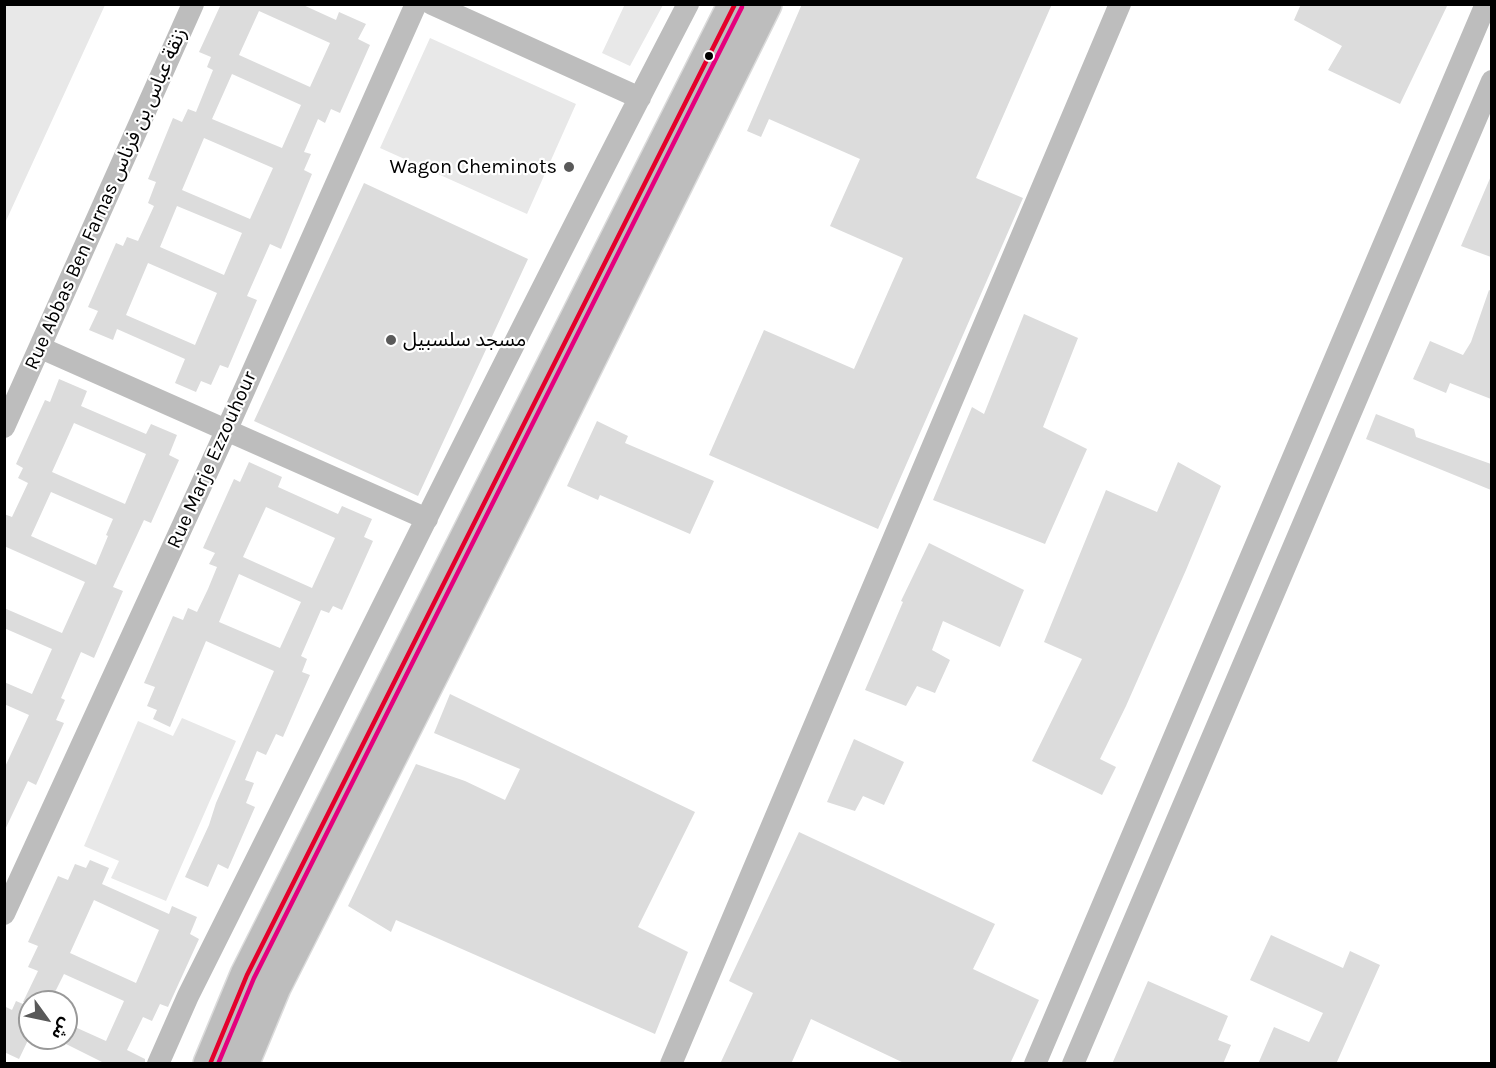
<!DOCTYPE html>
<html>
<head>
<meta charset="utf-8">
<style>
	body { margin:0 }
	#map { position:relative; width:1496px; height:1068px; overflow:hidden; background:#fff; font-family:Karla,"Noto Sans Arabic",sans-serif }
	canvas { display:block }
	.frame { position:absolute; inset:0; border:6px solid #000; pointer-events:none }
	.north { position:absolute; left:18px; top:990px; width:60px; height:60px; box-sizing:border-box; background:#fff; border:2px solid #999; border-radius:50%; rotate:123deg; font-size:16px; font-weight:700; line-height:24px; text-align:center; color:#000 }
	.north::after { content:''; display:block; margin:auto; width:21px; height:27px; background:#595959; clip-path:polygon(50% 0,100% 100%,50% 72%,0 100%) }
</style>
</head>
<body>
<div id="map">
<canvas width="1496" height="1068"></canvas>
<div class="frame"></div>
<div class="north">ش</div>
</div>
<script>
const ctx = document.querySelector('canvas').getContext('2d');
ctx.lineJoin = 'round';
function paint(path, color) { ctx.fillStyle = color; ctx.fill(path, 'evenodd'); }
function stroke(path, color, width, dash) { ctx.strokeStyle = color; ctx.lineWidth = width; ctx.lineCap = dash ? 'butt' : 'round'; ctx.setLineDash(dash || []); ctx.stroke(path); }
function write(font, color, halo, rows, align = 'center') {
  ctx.font = font + ' Karla,"Noto Sans Arabic",sans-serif'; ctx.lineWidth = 4.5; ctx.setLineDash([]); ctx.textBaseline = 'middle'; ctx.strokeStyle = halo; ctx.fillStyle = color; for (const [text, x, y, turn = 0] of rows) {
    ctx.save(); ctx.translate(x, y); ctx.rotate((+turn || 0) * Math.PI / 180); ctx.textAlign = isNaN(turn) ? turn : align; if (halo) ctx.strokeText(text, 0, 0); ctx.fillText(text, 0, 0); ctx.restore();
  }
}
paint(new Path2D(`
	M5,4L105,5L5,223L4,5Z
	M625,4L663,5L630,66L602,53Z
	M430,38L576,104L527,214L380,148Z
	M182,718L236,741L166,901L111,878L119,861L84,846L138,721L173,736Z`), '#e8e8e8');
paint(new Path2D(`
	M221,4H301L336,20L339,12L366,24L358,39L370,45L340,113L331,109L325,123L318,119L304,152L311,154L304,170L312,174L281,249L270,244L247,296L257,300L228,368L220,365L211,385L201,381L196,392L175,383L185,359L117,329L113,340L89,330L98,311L88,307L116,243L123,246L127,237L138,241L154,206L148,203L156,182L148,179L173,118L182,122L188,109L196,112L213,70L207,67L211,57L199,52ZM259,11L330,43L310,87L239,55ZM232,74L301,105L282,148L212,119ZM204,138L273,168L250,219L182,190ZM177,206L242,233L224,275L160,247ZM148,263L217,293L195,345L126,315Z
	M802,4H1052L976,178L1023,198L878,529L709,455L764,330L854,369L903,258L830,226L860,159L769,119L761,137L747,131Z
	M1301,4H1448L1400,104L1328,70L1342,46L1294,20Z
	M1491,176V257L1461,246Z
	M364,183L528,259L418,496L254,421Z
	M1489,290L1491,291V399L1450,383L1446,393L1413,379L1430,341L1463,355L1471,342Z
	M1024,314L1078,338L1043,427L1087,449L1045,544L933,500L972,407L984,414Z
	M59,379L87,391L81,406L146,434L151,424L177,435L169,455L179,460L151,523L144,520L113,587L123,591L94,658L81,652L61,698L65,700L56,720L64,723L36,785L28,781L4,832V769L29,715L4,704V682L32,694L52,649L4,628V608L62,633L85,582L4,546V514L12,517L28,483L18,478L23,468L16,464L45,400L50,402ZM74,423L146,454L125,504L52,472ZM51,492L113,519L106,535L108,536L96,565L31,536Z
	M1376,414L1414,429L1416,437L1491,464V490L1366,439Z
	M597,421L628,436L625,443L714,481L690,534L600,495L598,500L567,486Z
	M249,462L282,477L278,487L338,514L342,506L372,519L364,537L373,541L342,610L333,606L329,613L321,610L301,656L307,659L302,672L310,675L283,737L276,734L266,755L257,751L245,780L254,783L246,803L255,807L228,869L218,864L208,887L185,877L209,825L216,803L274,671L206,641L170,727L153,719L157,710L147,706L155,687L144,683L173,616L183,620L188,608L197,612L208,589L217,567L209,564L215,553L203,548L234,479L240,482ZM266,507L335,538L312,588L243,557ZM239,574L301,602L280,648L219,622Z
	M1178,462L1221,486L1186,570L1126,706L1100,759L1116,767L1102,795L1032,761L1082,659L1044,642L1106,490L1157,512Z
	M929,543L1024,590L1000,647L943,621L932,650L950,660L935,693L917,686L906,706L865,690L903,602L901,601Z
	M450,694L695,812L638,927L688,952L655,1034L396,920L391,932L348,906L416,764L465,781L505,800L520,769L434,733Z
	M854,739L904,762L884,805L863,796L855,811L827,802Z
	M799,832L995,924L973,969L1039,1000L1010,1064H906L811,1019L791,1064H720L753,993L729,981Z
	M90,860L109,868L102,884L169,914L172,906L197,917L190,934L199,939L168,1007L160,1004L152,1021L143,1017L127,1050L145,1059V1064H106L66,1044V1023L106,1041L124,1001L64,974L50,1002H23L38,971L28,967L38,946L28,942L58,876L68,880L75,864L86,868ZM94,900L159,930L136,983L70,953Z
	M1271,935L1343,968L1350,951L1380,965L1336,1064H1258L1274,1027L1309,1042L1323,1013L1250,980Z
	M1148,981L1228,1016L1218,1040L1231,1045L1223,1064H1112Z
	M16,1001L30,1007V1036L19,1059L4,1052V1006L12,1010Z`), '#dcdcdc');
const primary = new Path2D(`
	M210,1064L247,975L735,4
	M242,1064L274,987L523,493L765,4`);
stroke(primary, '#dbdbdb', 36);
stroke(new Path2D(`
	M432,4L640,98
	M41,348L427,519
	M4,427L193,4
	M4,914L227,429L416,4
	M158,1064L188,996C354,665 517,333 688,4
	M671,1064L1120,4
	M1035,1064L1486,4
	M1073,1064L1492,81`), '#bdbdbd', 22);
stroke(primary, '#bdbdbd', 33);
stroke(new Path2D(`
	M210,1064L247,975L735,4`), '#e4002b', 4.5);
stroke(new Path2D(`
	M218,1064L254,978L742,7`), '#e5007d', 4.5);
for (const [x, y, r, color] of [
	[709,56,5,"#000"],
	[569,167,6,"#595959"],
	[391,340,6,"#595959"]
]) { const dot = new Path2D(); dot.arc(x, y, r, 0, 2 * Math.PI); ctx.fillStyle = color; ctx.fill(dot); stroke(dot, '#fff', 2); }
write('20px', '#000', '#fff', [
	["Wagon Cheminots",557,167],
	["مسجد سلسبيل",403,340,"left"]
], 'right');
write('20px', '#000', '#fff', [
	["Rue Abbas Ben Farnas زنقة عباس بن فرناس",106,199,-66],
	["Rue Marje Ezzouhour",212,460,-66]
]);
</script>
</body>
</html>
